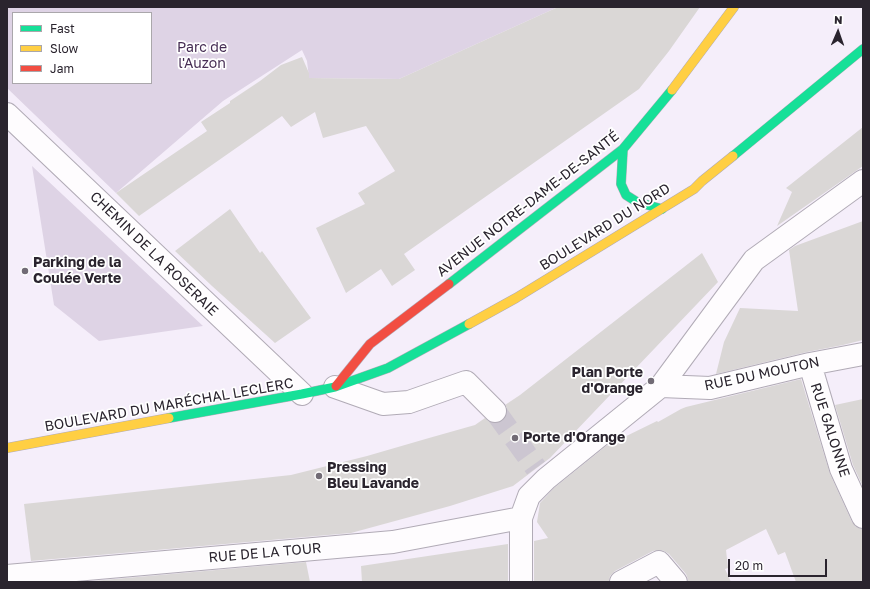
<!DOCTYPE html>
<html>
<head>
<meta charset="utf-8">
<style>
	body { margin:0 }
	#map { position:relative; width:870px; height:589px; overflow:hidden; background:#f5eefa; font-family:"Golos Text",sans-serif }
	canvas { display:block }
	.frame { position:absolute; inset:0; border:8px solid #2a242e; pointer-events:none }
	.legend { position:absolute; left:12px; top:12px; width:140px; height:72px; box-sizing:border-box; background:#fff; border:1px solid #aaa7ab; margin:0; padding:5px 7px; list-style:none; font-size:12px; color:#2a242e }
	.legend li { display:flex; align-items:center; gap:8px; height:20px }
	.legend b { width:20px; border:1px solid #aaa7ab }
	.north { position:absolute; left:818px; top:12px; width:40px; height:40px; -webkit-text-stroke:3px #fff; paint-order:stroke; rotate:2deg; font-size:11px; font-weight:700; line-height:16px; text-align:center; color:#2a242e }
	.north::after { content:''; display:block; margin:auto; width:14px; height:18px; background:#2a242e; clip-path:polygon(50% 0,100% 100%,50% 72%,0 100%) }
	.scale { position:absolute; left:728px; top:559px; width:99px; height:18px; box-sizing:border-box; border:2px solid #2a242e; border-top:0; padding-left:5px; font-size:12px; line-height:14px; white-space:nowrap; color:#2a242e; -webkit-text-stroke:3px #fff; paint-order:stroke }
</style>
</head>
<body>
<div id="map">
<canvas width="870" height="589"></canvas>
<div class="frame"></div>
<ul class="legend">
<li><b style="height:5px;background:#16e098"></b>Fast</li>
<li><b style="height:5px;background:#ffcf43"></b>Slow</li>
<li><b style="height:5px;background:#f24e42"></b>Jam</li>
</ul>
<div class="north">N</div>
<div class="scale">20 m</div>
</div>
<script>
const ctx = document.querySelector('canvas').getContext('2d');
ctx.lineJoin = 'round';
function paint(path, color) { ctx.fillStyle = color; ctx.fill(path, 'evenodd'); }
function stroke(path, color, width, dash) { ctx.strokeStyle = color; ctx.lineWidth = width; ctx.lineCap = dash ? 'butt' : 'round'; ctx.setLineDash(dash || []); ctx.stroke(path); }
function write(font, color, halo, rows, align = 'center') {
  ctx.font = font + ' "Golos Text",sans-serif'; ctx.lineWidth = 3.5; ctx.setLineDash([]); ctx.textBaseline = 'middle'; ctx.strokeStyle = halo; ctx.fillStyle = color; for (const [text, x, y, turn = 0] of rows) {
    ctx.save(); ctx.translate(x, y); ctx.rotate((+turn || 0) * Math.PI / 180); ctx.textAlign = isNaN(turn) ? turn : align; if (halo) ctx.strokeText(text, 0, 0); ctx.fillText(text, 0, 0); ctx.restore();
  }
}
paint(new Path2D(`
	M7,7H558L399,79L309,78L307,61L302,50L223,101L116,193L7,88ZM13,13H151V83H13Z
	M32,166L203,326L99,341L54,305Z`), '#ded3e5');
paint(new Path2D(`
	M558,7H700L669,51L639,89L404,254L415,270L392,286L381,269L346,293L316,228L365,204L358,193L395,171L366,126L323,138L315,112L291,127L282,116L139,216L116,193L207,131L201,122L230,103V101L260,81L281,65L302,57L309,73V78L399,79Z
	M863,127V166L777,226L792,192L786,188Z
	M230,209L260,253L262,251L311,318L275,343L212,286L175,251Z
	M863,221V340L843,345L807,352L716,374L724,342L740,308L798,311L789,250L795,246Z
	M702,253L718,282L550,458L513,486L450,506L351,533L31,561L24,504L291,475L367,456L429,438L475,425L485,418L491,423H499L504,420L507,415V408L505,405L520,395Z
	M801,379L830,474L852,522L856,527L863,529V582H796L785,552L778,555L766,529L726,550L728,568L725,569L731,582H688V579L686,574L669,554L664,551L659,550L653,551L615,571L610,576L609,582H534V541L548,538L537,522L540,503L554,488L606,446L657,421L658,422L681,409L686,407Z
	M863,399V487L853,465L835,405Z
	M508,544V582H362L361,566Z
	M306,562L310,582H81Z`), '#dad7d6');
stroke(new Path2D(`
	M495,411L536,468`), '#ccc6d1', 22, [22, 11]);
const street = new Path2D(`
	M7,114L302,394
	M810,364L841,469L863,517
	M661,386L710,388L810,364L863,354
	M335,387L383,404L409,402L466,382L495,411
	M7,576L393,542L521,518
	M521,582V518L529,496L546,479L661,386L754,260L863,181
	M621,582L659,562L676,582`);
const fast = new Path2D(`
	M623,149L621,184L626,195L637,202L662,209
	M733,156L863,49
	M449,284L623,149L672,90
	M169,418L302,394L335,387L388,368L469,324`);
const slow = new Path2D(`
	M672,90L734,7
	M469,324L516,298L694,189L702,181L733,156
	M7,448L169,418`);
const jam = new Path2D(`
	M336,386L370,344L449,284`);
stroke(street, '#b1abb6', 24);
stroke(fast, '#b1abb6', 10);
stroke(slow, '#b1abb6', 10);
stroke(jam, '#b1abb6', 10);
stroke(street, '#fefcfe', 22);
stroke(fast, '#16e098', 9);
stroke(slow, '#ffcf43', 9);
stroke(jam, '#f24e42', 9);
for (const [x, y, r, color] of [
	[25,271,4,"#716b75"],
	[651,381,4,"#716b75"],
	[515,438,4,"#716b75"],
	[319,476,4,"#716b75"]
]) { const dot = new Path2D(); dot.arc(x, y, r, 0, 2 * Math.PI); ctx.fillStyle = color; ctx.fill(dot); stroke(dot, '#fff', 1.5); }
write('14px', '#452c53', '#fff', [
	["Parc de",202,48],
	["l'Auzon",202,64]
]);
write('14px', '#2a242e', '#fff', [
	["AVENUE NOTRE-DAME-DE-SANTÉ",528,204,-38],
	["BOULEVARD DU NORD",605,227,-32],
	["CHEMIN DE LA ROSERAIE",154,254,44],
	["RUE DU MOUTON",762,374,-12],
	["BOULEVARD DU MARÉCHAL LECLERC",169,405,-10],
	["RUE GALONNE",830,430,72],
	["RUE DE LA TOUR",265,553,-5]
]);
write('bold 14px', '#2a242e', '#fff', [
	["Parking de la",33,263],
	["Coulée Verte",33,279],
	["Plan Porte",643,373,"right"],
	["d'Orange",643,389,"right"],
	["Porte d'Orange",523,438],
	["Pressing",327,468],
	["Bleu Lavande",327,484]
], 'left');
</script>
</body>
</html>
